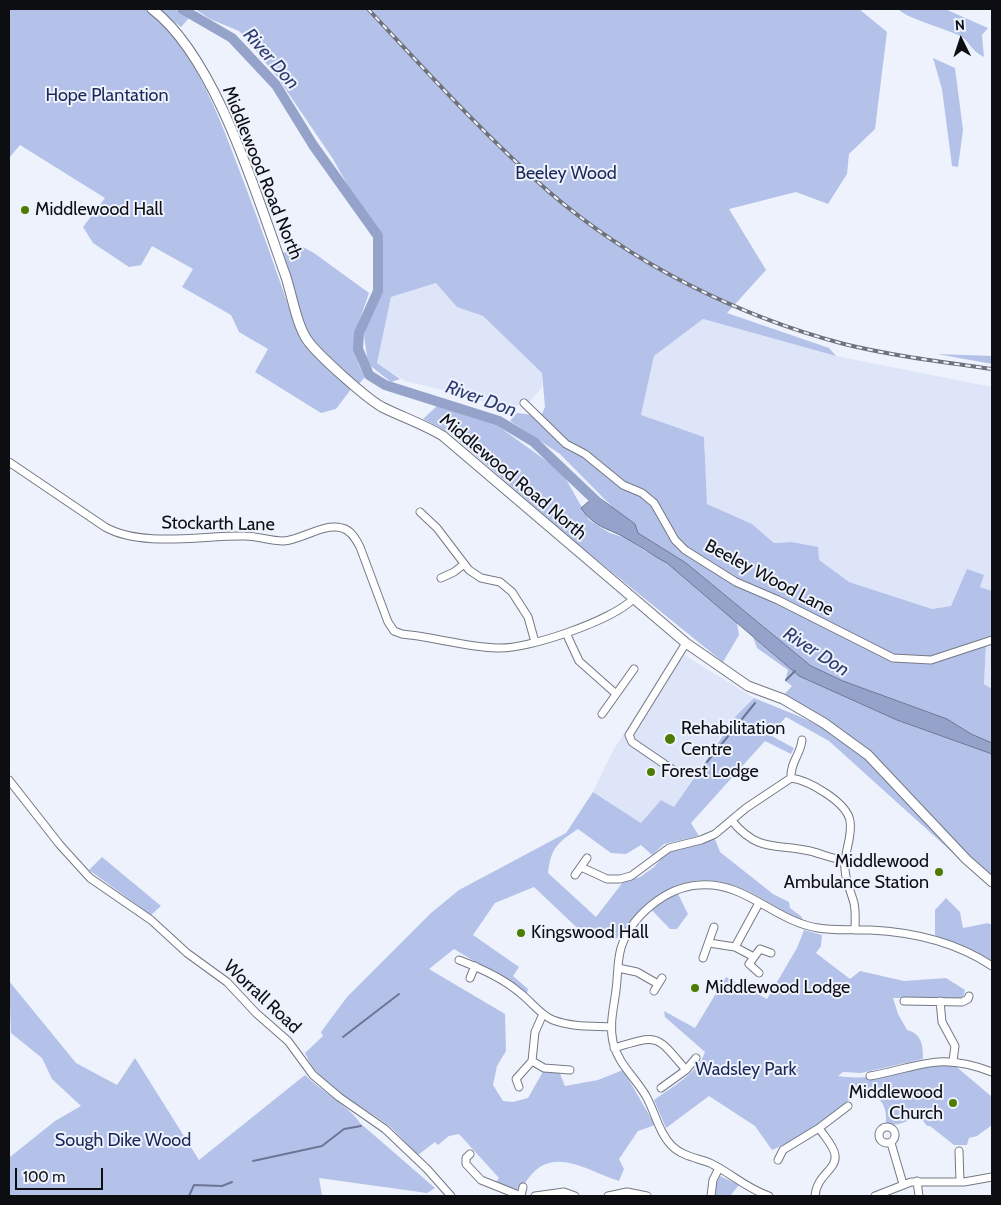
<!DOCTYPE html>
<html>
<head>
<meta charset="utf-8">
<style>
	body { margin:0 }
	#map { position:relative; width:1001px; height:1205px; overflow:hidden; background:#eef2fd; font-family:Cabin,sans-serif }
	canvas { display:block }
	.frame { position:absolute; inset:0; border:10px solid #0c0e12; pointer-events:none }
	.north { position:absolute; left:936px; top:15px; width:50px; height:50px; -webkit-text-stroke:4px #eef2fd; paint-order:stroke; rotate:356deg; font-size:14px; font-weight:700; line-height:20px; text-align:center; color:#0c0e12 }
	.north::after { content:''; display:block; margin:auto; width:18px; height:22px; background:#0c0e12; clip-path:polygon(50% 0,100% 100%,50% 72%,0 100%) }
	.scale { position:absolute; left:15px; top:1168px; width:88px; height:22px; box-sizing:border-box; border:2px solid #0c0e12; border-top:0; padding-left:6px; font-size:15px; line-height:18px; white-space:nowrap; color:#0c0e12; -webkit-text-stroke:4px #eef2fd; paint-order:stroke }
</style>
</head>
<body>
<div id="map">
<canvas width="1001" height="1205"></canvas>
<div class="frame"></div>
<div class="north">N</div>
<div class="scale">100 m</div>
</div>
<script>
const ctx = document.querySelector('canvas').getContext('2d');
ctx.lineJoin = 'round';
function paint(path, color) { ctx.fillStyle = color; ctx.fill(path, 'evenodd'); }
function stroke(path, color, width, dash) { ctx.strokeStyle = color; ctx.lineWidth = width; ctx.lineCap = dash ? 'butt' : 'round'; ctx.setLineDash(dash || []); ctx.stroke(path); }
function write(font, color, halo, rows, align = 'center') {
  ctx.font = font + ' Cabin,sans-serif'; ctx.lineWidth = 4; ctx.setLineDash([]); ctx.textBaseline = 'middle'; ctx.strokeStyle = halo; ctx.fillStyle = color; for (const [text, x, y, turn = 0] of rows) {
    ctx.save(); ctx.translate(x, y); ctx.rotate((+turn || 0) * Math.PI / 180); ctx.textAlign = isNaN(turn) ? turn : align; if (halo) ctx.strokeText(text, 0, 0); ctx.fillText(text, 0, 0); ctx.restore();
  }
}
paint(new Path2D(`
	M436,283L466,310L483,316L542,373V387L528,404L522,401L513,412L463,395L405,381L377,363L391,297Z
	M703,319L836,356L992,387V591L980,587L951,606L932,609L848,582L792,542L774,543L752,524L707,504L704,437L641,416L654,356Z
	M986,644H992V689L984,684Z
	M676,650L754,698L729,723L674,807L661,800L641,823L593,792L611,754Z`), '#dee5f9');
paint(new Path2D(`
	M9,9H147C195,47 222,124 243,180C262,229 279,279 296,328L306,346L352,388L336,409L321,413L255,372L268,349L239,332L231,315L182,287L193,269L152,246L141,265L129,267L93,243L83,227L105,198L20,145L9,158Z
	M158,9H174L189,18L181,27Z
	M195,9H859L887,32L875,129L849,154L847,174L828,204L796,192L729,209L766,270L727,313L829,348L836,356L703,319L654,356L641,415L704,437L707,504L752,524L774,543L792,542L818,547L819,560L849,582L932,609L951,606L967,569L984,575L980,587L992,591V644H986L984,684L992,689V743L971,734L947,719L843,681L811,666L686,563L638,533L560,454L510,421L517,413L541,416L545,407L542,373L483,316L457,307L436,283L391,297L377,363L400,379L391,382L368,364L364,335L374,306L381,256L367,220L333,159L278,78L248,41L239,31L210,19Z
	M898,9H945L988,28L982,35L984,57C971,51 970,42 962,37C946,28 909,20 898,9Z
	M933,58L955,68L963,130L958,167L952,166L942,89Z
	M299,245L314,253L369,293C359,325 345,344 365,377L359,384L324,353L307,332L281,254Z
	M937,354L992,356V364Z
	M437,406L498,426L562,472L589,520L610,533L629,539L645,551L667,563L737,622L739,635L723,662L576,543L450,433L423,419Z
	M753,637L799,676L897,720L992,754V876L945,834L873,755L782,697L792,686L785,681L788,670L757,648Z
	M754,698C780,709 805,717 830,732C882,764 921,818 963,862L829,741L786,717L770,735L794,748L791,754L765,741L691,823L699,836L664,844L652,855L641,845L626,854L611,853L578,829C557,843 551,848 548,873L596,917L623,882L640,877L654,867L667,852L715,839L720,852L773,894L789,902L790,908L802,917V920C757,900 728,867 674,886L688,914L677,929H670L646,904L616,939H589L534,887L495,903L473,935L519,967L513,976L528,989L527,993L454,949L429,969L505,1014L506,1051L497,1066L493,1085L503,1101L513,1102L528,1098L544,1070L559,1071L565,1086L598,1080L623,1070L655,1125L638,1131L619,1159L624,1169L619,1181C584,1170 549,1142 524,1185L520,1184L517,1190L505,1187L496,1182L499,1178L459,1134L449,1136L438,1145L435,1142L418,1155C408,1146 399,1134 388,1125C359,1103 320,1088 305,1053L323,1036L321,1032L347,997L431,913L459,890L566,833L593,792L641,823L661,800L674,807L722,737L729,723Z
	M102,857L161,906L151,915L89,870Z
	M946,898L960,912L963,928L988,923L992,925V961L935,935V910Z
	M804,930L822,935L821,946L816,953L850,979L860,971L904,981L946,978L965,990L963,998H893L898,1014L907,1030C922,1034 923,1045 923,1059L861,1073L843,1072L838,1076C877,1082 914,1068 952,1063L992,1097V1125L977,1136L969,1138L967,1145H954L930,1126H927L920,1117L899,1124L886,1125C887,1107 883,1100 868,1090L856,1092C834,1118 803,1137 772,1150L755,1126L709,1096L666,1128L654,1100C672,1087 698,1073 705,1052L665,1017L664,1011L695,1028L726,977L767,999L797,948Z
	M9,981L76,1063L117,1085L135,1058L199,1160L305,1075C320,1090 351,1108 360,1123L435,1188L427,1193L319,1178L322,1196H9V1156L10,1157L55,1121L81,1106L52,1079L42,1058L11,1033Z
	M720,1176L739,1185L730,1196H715L716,1185Z`), '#b4c2e9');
const water = new Path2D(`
	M601,499L635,524L638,533L686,563L811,666L843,681L947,719L971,734L992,743V754L897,720L799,676L667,563C653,556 642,547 629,540C610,528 595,529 581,508L588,502Z`);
paint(water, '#95a3cb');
stroke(water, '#6c7694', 1);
stroke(new Path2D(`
	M786,680L795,671
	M707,762L755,703
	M343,1037L399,994
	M253,1161L322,1146L344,1129L361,1126
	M189,1196L194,1185L222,1186L232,1182`), '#6c7694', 2);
stroke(new Path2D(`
	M182,9L232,38L276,85L313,145L378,236V291L359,333L358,349L369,375L385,385L499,421L534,442L631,534`), '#95a3cb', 10);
const minor = new Path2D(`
	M524,403L566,444L585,454L623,485L642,493L654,503L675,540L685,550L736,582L778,600L893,658L931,660L992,640
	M9,462L105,527C142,548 204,535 245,536C257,536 270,541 283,541C302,540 322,523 342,528C351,530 356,539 360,547L388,622L394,631L402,634C434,637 466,647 497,648C527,650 613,620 633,599
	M420,512L437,528L469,570L481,578L500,582L512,592L528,617L535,642
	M441,578L454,572L463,565
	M566,633L579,661L615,693
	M602,714L634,669
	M802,740C801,754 790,762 791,778C808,780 847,802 850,821C853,837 843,854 845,870C846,882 851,892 854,903C856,912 855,921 855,930
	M676,772L632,742L629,735L686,643
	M9,780L60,845L90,878L151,920L187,953L227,982L256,1013L288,1041L313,1075L339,1097L385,1129L427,1169L451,1196
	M732,821C759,853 775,843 810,851C822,854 832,859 844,860
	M581,867L607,879H620L631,876L669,848L701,840L715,834L746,808L791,778
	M575,875L587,858
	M709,943L735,947L752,956
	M735,947L759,903
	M703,958L714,927
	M459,960C480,968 503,978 520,993C532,1002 539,1014 553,1020C571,1027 592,1026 611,1027
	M618,968L637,972L658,984
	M759,973L749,964L760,949L771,953
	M470,978L475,966
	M654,991L662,978
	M904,1001L962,1002L968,999L969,996
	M940,1001L942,1022L955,1046L953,1061
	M614,1048C660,1034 656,1035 686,1070
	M532,1061L544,1068L570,1070
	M870,1076C920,1067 939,1051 992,1072
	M519,1087L516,1079L532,1061L535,1032L543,1014
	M661,1088L686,1070L696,1058
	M879 1135a8 8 0 1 1 16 0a8 8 0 1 1-16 0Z
	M891,1143L903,1184
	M959,1151L960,1182
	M470,1154L466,1158V1164L481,1180L521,1196L523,1187
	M778,1160L783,1150L819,1128L848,1106
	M917,1181L919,1196
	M535,1196L564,1192L575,1196
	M608,1196L627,1192L647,1196
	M711,1196L713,1180L719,1168
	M769,1196C747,1189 731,1173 710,1163C697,1158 682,1156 672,1146C659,1133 655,1112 646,1096C635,1077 618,1064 613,1042C609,1024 614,1007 616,990C618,976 617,962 621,948C631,916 666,887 699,885C745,881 774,921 818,928C835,931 853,929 870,930C913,932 956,942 992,966
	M815,1196C817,1174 837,1170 835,1155C834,1146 824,1136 819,1128
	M875,1196L911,1182H964L992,1177`);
const major = new Path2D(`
	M152,9C217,58 258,200 286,277C292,296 297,326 308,341C319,356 366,398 382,407C402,417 423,424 443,436L686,643L748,686L783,699L824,723L868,755L966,859L992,882`);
stroke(minor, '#747984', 9);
stroke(major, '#747984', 11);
stroke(minor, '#fff', 7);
stroke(major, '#fff', 9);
const rail = new Path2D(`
	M368,9C426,71 484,135 548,191C631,263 738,316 844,344C893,356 943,362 992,369`);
stroke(rail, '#6f7279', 4);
stroke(rail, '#eef2fd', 2, [5.5]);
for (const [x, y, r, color] of [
	[25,210,5,"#4d7c03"],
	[670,739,6,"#4d7c03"],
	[651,772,5,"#4d7c03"],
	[939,872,5,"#4d7c03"],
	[521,933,5,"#4d7c03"],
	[695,988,5,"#4d7c03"],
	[953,1103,5,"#4d7c03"]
]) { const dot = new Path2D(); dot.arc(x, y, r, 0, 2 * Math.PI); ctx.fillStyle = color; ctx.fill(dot); stroke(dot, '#eef2fd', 2); }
write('18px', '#1b2859', '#eef2fd', [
	["Hope Plantation",107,96],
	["Beeley Wood",566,174],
	["Wadsley Park",746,1070],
	["Sough Dike Wood",123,1141]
]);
write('18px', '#0c0e12', '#eef2fd', [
	["Middlewood Road North",262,173,68],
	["Middlewood Road North",513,477,40],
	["Stockarth Lane",218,524,1],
	["Beeley Wood Lane",769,578,28],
	["Worrall Road",262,997,43]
]);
write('18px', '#0c0e12', '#eef2fd', [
	["Middlewood Hall",35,210],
	["Rehabilitation",681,729],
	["Centre",681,750],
	["Forest Lodge",661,772],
	["Middlewood",929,862,"right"],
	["Ambulance Station",929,883,"right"],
	["Kingswood Hall",531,933],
	["Middlewood Lodge",705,988],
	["Middlewood",943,1093,"right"],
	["Church",943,1114,"right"]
], 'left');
write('italic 19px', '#2c3b6e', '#eef2fd', [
	["River Don",271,59,49],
	["River Don",481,399,20],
	["River Don",816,652,33]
]);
</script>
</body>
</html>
